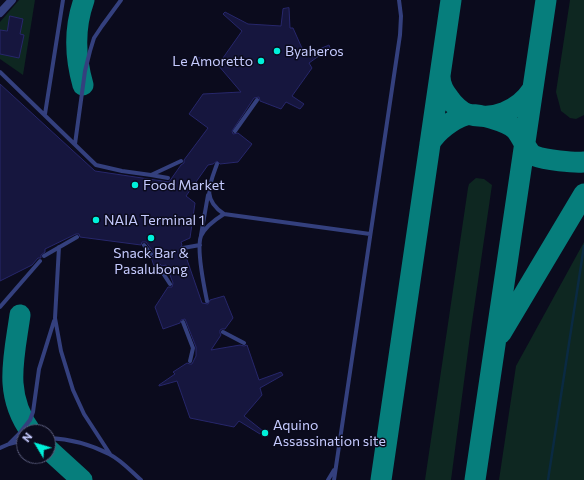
<!DOCTYPE html>
<html>
<head>
<meta charset="utf-8">
<style>
	body { margin:0 }
	#map { position:relative; width:584px; height:480px; overflow:hidden; background:#0b0b1d; font-family:Commissioner,sans-serif }
	canvas { display:block }
	.north { position:absolute; left:16px; top:424px; width:40px; height:40px; box-sizing:border-box; background:#0b0b1d; border:1px solid #565877; border-radius:50%; rotate:308deg; font-size:11px; font-weight:700; line-height:16px; text-align:center; color:#c6cbff }
	.north::after { content:''; display:block; margin:auto; width:14px; height:18px; background:#00f1da; clip-path:polygon(50% 0,100% 100%,50% 72%,0 100%) }
</style>
</head>
<body>
<div id="map">
<canvas width="584" height="480"></canvas>
<div class="north">N</div>
</div>
<script>
const ctx = document.querySelector('canvas').getContext('2d');
ctx.lineJoin = 'round';
function paint(path, color) { ctx.fillStyle = color; ctx.fill(path, 'evenodd'); }
function stroke(path, color, width, dash) { ctx.strokeStyle = color; ctx.lineWidth = width; ctx.lineCap = dash ? 'butt' : 'round'; ctx.setLineDash(dash || []); ctx.stroke(path); }
function write(font, color, halo, rows, align = 'center') {
  ctx.font = font + ' Commissioner,sans-serif'; ctx.lineWidth = 3; ctx.setLineDash([]); ctx.textBaseline = 'middle'; ctx.strokeStyle = halo; ctx.fillStyle = color; for (const [text, x, y, turn = 0] of rows) {
    ctx.save(); ctx.translate(x, y); ctx.rotate((+turn || 0) * Math.PI / 180); ctx.textAlign = isNaN(turn) ? turn : align; if (halo) ctx.strokeText(text, 0, 0); ctx.fillText(text, 0, 0); ctx.restore();
  }
}
paint(new Path2D(`
	M19,0H35L23,75L0,59V22Z
	M570,0H584V115L576,119L570,118L565,114L561,111L560,107L556,92Z
	M476,178L484,179L492,185L470,336L451,480H425L468,188L469,184Z
	M584,242V480H499L516,366Z`), '#0e2721');
stroke(new Path2D(`
	M548,480L584,246`), '#0a2a42', 2.5);
stroke(new Path2D(`
	M440,76C440,85 444,92 449,98C453,104 461,112 468,114C492,122 519,110 532,90
	M83,85C75,57 74,28 84,0
	M430,143C437,131 453,119 466,115C476,112 507,122 515,129C522,136 527,153 535,156C545,160 574,163 584,162
	M20,315C14,358 3,394 31,432
	M501,333L584,194
	M48,449L82,480
	M381,480L451,0
	M475,480L546,0`), '#067e7c', 21);
const building = new Path2D(`
	M289,8L290,28H293L305,55L329,45L330,48L309,63L312,68L292,96L304,104L300,109L286,102L281,109L260,101L259,97L254,98L232,131L233,134L238,133L252,144L238,162L220,164L217,161L213,164L208,165L186,196L195,203L190,238L181,242L182,245L180,248L181,251H184L202,303L208,304L210,300L224,296L233,318L225,329H222L220,330V333L221,335L211,350L240,345L244,346L247,345L259,380L281,372L283,375L260,388L262,395L244,416L263,431L260,434L239,421L234,427L190,418L177,381L159,386V385L175,374L173,372L187,363L190,364H192L196,356V347L185,319L181,320L180,323L163,329L155,307L168,287H172L173,283L166,265L162,266L160,264H157L155,269L151,257L154,256V253L146,242H142L141,245L80,237L79,234H76L45,249V252L41,255V258H38L32,265L0,281V84L95,171L169,182L181,165L184,163V160L208,128L189,114L203,94L241,92L218,65L242,31L223,14L225,12L248,24L281,26L283,9Z
	M10,16L23,19L20,34L24,35L19,58L0,54V30L7,31Z
	M195,57L205,59V66L194,63Z`);
paint(building, '#16163e');
stroke(building, '#27276b', 1);
stroke(new Path2D(`
	M0,72L96,165L122,171L151,175L181,161
	M45,114L63,0
	M235,131L257,100
	M75,144L85,71L90,51L94,38L102,26L121,0
	M217,164C209,186 202,199 224,214
	M151,175L168,178
	M201,235L208,195
	M144,245L151,254
	M59,247L55,318L61,351L73,390L84,414L110,454
	M183,248L200,245
	M44,256L77,237
	M159,267L170,284
	M207,301C204,286 196,249 201,236C205,227 216,219 224,214L370,234
	M0,307L40,261
	M183,322L193,348L190,361
	M223,332L244,343
	M48,438C69,439 90,444 109,454C121,460 131,471 141,480
	M9,444L19,434L30,420L33,412L39,369L54,321
	M0,448L9,444L24,440
	M328,480L334,470
	M334,480L400,35L401,16L399,0`), '#34407e', 4);
stroke(new Path2D(`
	M0,13L12,0`), '#34407e', 8);
for (const [x, y, r, color] of [
	[277,51,4,"#00f1da"],
	[261,61,4,"#00f1da"],
	[135,185,4,"#00f1da"],
	[96,220,4,"#00f1da"],
	[151,238,4,"#00f1da"],
	[265,433,4,"#00f1da"]
]) { const dot = new Path2D(); dot.arc(x, y, r, 0, 2 * Math.PI); ctx.fillStyle = color; ctx.fill(dot); stroke(dot, '#0b0b1d', 1.5); }
write('14px', '#c6cbff', '#0b0b1d', [
	["Byaheros",285,51],
	["Le Amoretto",253,61,"right"],
	["Food Market",143,185],
	["NAIA Terminal 1",104,220],
	["Snack Bar &",151,253,"center"],
	["Pasalubong",151,269,"center"],
	["Aquino",273,425],
	["Assassination site",273,441]
], 'left');
</script>
</body>
</html>
